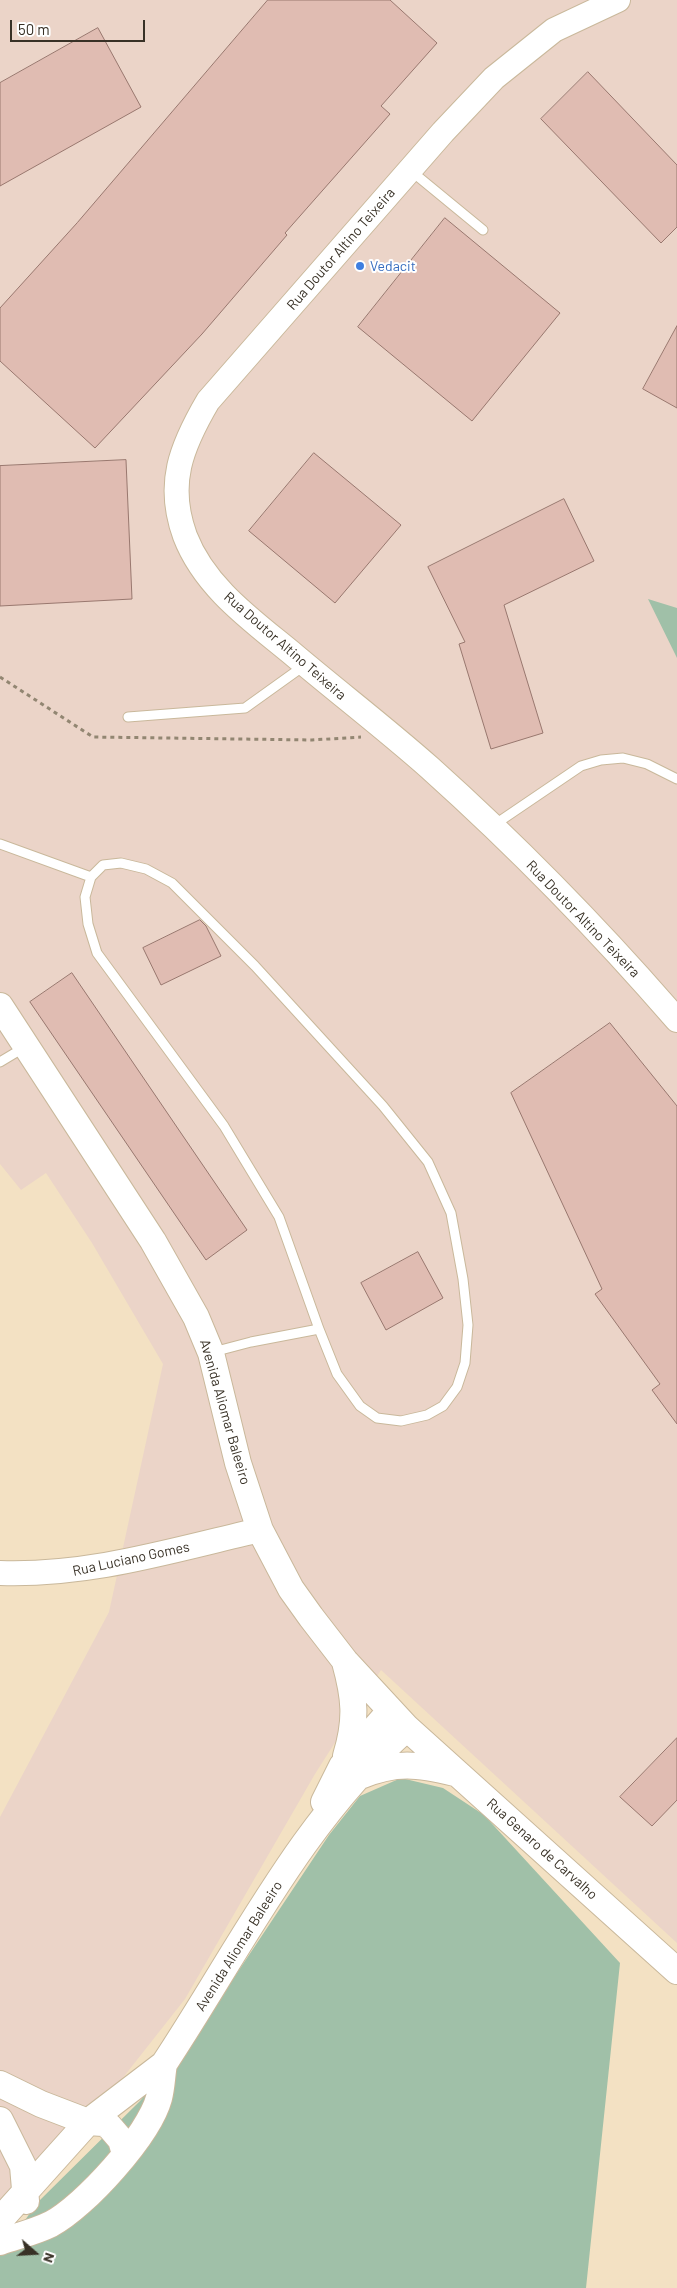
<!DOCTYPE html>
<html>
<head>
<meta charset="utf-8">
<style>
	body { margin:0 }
	#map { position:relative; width:677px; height:2288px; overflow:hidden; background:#f3e1c3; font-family:Barlow,sans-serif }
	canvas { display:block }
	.north { position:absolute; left:10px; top:2228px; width:50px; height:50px; -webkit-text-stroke:4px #fff; paint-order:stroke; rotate:109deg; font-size:14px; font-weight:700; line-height:20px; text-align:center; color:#383126 }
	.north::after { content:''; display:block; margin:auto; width:18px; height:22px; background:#383126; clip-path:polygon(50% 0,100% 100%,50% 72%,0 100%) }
	.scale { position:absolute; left:10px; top:20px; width:135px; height:22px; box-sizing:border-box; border:2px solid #383126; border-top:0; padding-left:6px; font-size:15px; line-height:18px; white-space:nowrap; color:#383126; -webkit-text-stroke:4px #fff; paint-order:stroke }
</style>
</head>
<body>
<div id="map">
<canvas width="677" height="2288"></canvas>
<div class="north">N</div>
<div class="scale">50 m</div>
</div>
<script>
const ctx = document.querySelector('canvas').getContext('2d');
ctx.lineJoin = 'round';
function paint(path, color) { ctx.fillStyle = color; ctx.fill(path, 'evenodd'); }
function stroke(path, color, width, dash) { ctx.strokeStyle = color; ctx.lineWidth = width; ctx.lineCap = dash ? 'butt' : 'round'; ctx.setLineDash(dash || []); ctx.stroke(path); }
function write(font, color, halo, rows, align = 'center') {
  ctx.font = font + ' Barlow,sans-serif'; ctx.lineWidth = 4; ctx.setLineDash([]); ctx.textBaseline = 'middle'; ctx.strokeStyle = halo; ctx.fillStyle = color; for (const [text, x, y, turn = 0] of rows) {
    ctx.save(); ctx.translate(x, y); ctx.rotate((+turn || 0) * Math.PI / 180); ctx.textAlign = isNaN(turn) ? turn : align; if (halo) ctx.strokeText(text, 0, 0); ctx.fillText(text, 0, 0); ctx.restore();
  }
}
paint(new Path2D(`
	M0,0H677V1943L381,1670L315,1774L185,1999L88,2122L0,2228V1817L109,1612L163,1364L92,1243L46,1173L21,1190L0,1164Z`), '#ebd4c8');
paint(new Path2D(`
	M648,599L677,608V658Z
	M401,1778L443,1788L484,1815L620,1963L586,2288H0V2255L38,2202L140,2101L199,2030L329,1835L360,1796Z`), '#a0c0a8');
const building = new Path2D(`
	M268,0H390L437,43L381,106L390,114L285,233L287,235L202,334L95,448L0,361V308L77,223Z
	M98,28L141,107L0,186V83Z
	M588,72L677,165V227L661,243L541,119Z
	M445,218L560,313L472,421L358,327Z
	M677,326V408L643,389Z
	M314,453L401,525L335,603L249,531Z
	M126,460L132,599L0,606V466Z
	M564,499L594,561L504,605L543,733L491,749L459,644L465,642L428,567Z
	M200,920L206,926L221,956L161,985L143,948Z
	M72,973L247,1230L206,1260L30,1002Z
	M610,1023L677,1106V1424L652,1390L660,1384L595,1294L602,1289L511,1093Z
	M418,1252L443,1298L386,1330L361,1283Z
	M677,1738V1800L652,1826L620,1797Z`);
paint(building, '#e0bcb2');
stroke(building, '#99786f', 1);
const service = new Path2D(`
	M410,170L483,230
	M128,717L245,708L305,665
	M494,825L581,766L601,760L623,758L647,764L677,779
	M0,844L91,877
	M0,1062L25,1047
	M213,1352L251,1342L319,1329L337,1374L360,1406L377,1418L401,1421L427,1415L443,1406L457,1387L465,1363L468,1325L463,1279L451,1213L428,1162L383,1106L255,966L172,883L146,869L121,863L103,865L91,877L85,897L88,924L97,953L224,1126L279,1217L319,1329`);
const tertiary = new Path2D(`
	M618,0L554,30L494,78L443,132L208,401C181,447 166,484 185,536C205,588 253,621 294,655C339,693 386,729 430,768C518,847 600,931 677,1020
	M0,1573C91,1576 172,1550 260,1530`);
const secondary = new Path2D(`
	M0,1006L153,1241L196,1317L211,1353L238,1463L260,1530L291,1589L311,1617L345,1661L407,1728L677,1971
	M345,1662C355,1698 357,1720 346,1756
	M360,1776C396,1761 418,1764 455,1773
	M324,1802L342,1766L390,1711
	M0,2084L41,2104L88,2122L103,2123L109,2126L121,2140L125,2154
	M0,2120L23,2166L26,2201
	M0,2220L88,2122L164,2064
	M0,2242C17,2236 35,2232 51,2224C85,2206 149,2135 159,2098C162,2087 162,2075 164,2064C240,1949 302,1820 407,1728`);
stroke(service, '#c9b89b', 11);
stroke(tertiary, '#c9b89b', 26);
stroke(secondary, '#c9b89b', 28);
stroke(new Path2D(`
	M0,677L93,737L312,740L361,737`), '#928672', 3, [4, 4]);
stroke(service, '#fff', 9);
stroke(tertiary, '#fff', 24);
stroke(secondary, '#fff', 26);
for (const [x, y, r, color] of [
	[360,266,5,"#3f7fe0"]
]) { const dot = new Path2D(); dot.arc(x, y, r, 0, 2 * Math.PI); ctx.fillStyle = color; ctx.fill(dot); stroke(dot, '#fff', 2); }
write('14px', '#383126', '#fff', [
	["Rua Doutor Altino Teixeira",341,249,-49],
	["Rua Doutor Altino Teixeira",285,646,41],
	["Rua Doutor Altino Teixeira",583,919,46],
	["Avenida Aliomar Baleeiro",225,1412,74],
	["Rua Luciano Gomes",131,1559,-12],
	["Rua Genaro de Carvalho",542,1849,42],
	["Avenida Aliomar Baleeiro",239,1946,-58]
]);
write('14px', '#366cbe', '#fff', [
	["Vedacit",370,266]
], 'left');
</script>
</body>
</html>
